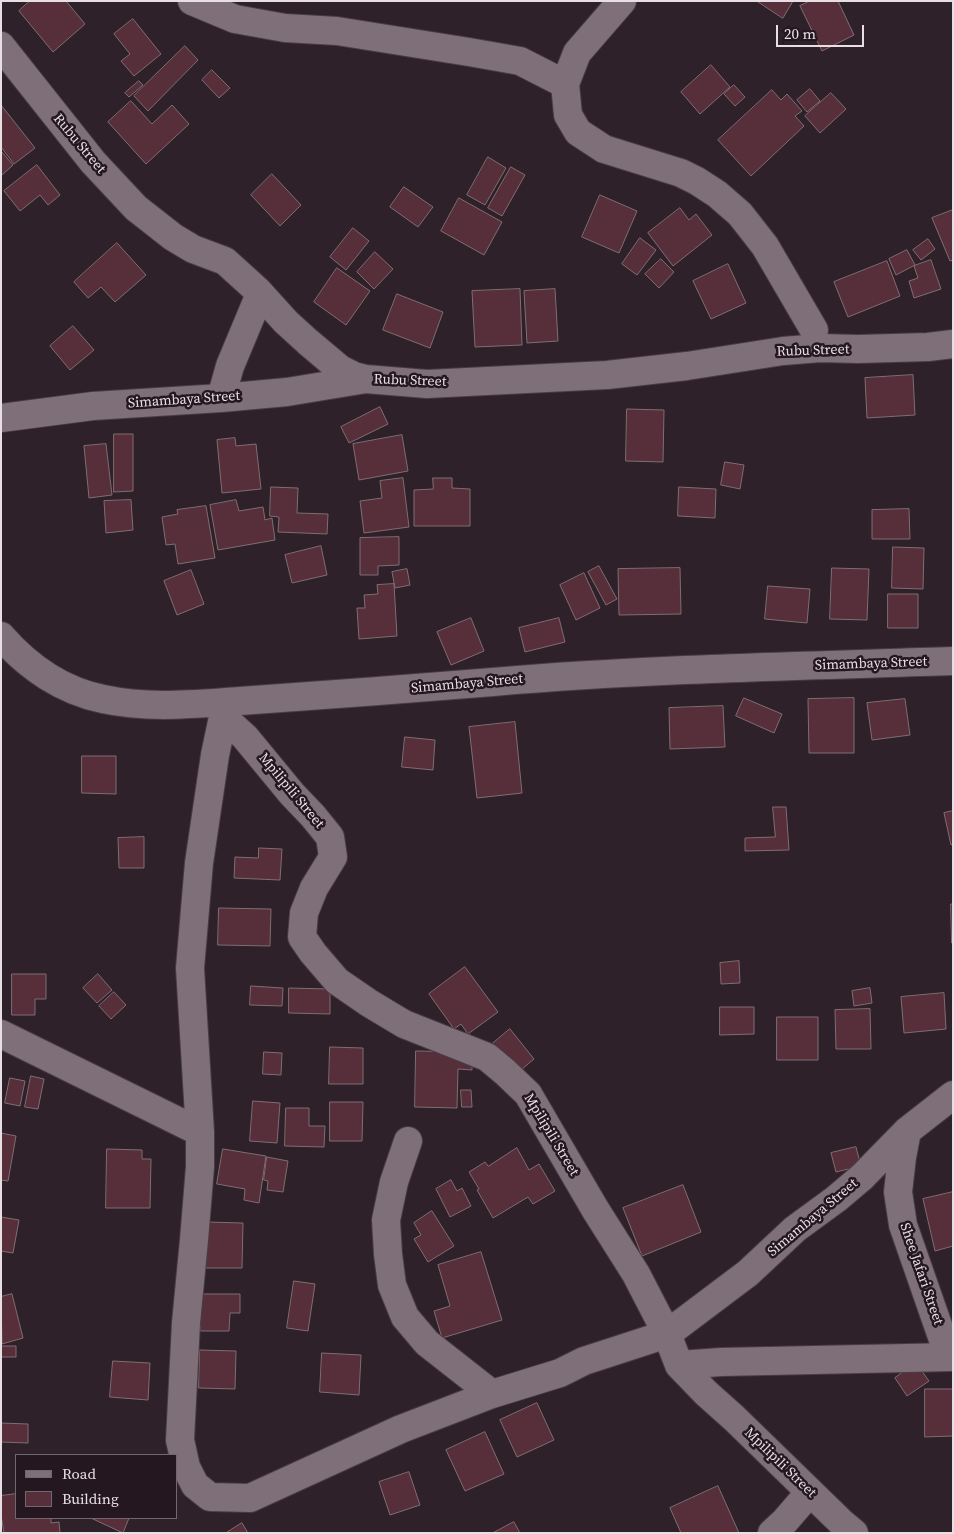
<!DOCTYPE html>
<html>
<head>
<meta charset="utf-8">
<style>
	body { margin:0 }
	#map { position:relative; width:954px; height:1534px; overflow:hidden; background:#2e2129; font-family:"Source Serif 4",serif }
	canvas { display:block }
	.frame { position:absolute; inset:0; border:2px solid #e8dfe4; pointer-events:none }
	.legend { position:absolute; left:15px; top:1454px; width:162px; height:65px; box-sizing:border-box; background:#24171f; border:1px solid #72676e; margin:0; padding:6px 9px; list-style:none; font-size:15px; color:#e8dfe4 }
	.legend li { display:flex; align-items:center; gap:10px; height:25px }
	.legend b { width:25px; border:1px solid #72676e }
	.scale { position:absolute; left:776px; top:25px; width:88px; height:22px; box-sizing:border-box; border:2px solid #e8dfe4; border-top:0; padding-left:6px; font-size:15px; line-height:18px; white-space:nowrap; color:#e8dfe4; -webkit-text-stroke:4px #24171f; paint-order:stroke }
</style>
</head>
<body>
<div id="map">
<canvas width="954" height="1534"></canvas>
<div class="frame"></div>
<ul class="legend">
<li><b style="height:6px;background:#7f6f78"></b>Road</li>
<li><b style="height:14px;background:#562f3a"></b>Building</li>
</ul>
<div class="scale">20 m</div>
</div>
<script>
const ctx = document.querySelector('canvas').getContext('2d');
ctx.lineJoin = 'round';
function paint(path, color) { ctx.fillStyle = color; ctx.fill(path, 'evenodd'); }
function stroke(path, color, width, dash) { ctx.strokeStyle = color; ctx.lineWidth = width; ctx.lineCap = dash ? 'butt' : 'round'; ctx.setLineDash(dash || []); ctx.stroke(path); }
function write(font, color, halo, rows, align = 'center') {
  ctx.font = font + ' "Source Serif 4",serif'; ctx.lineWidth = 5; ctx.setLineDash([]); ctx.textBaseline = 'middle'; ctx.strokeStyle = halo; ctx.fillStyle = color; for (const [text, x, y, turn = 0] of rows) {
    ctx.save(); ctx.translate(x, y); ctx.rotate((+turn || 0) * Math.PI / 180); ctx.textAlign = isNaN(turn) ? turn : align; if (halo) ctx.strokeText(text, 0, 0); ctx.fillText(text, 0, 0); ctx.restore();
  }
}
const building = new Path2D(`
	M30,1H66L85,24L53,52L19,11Z
	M757,1H793L783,18Z
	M810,1H838L854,35L822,51L800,6Z
	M133,19L161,54L134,76L121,61L130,54L114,34Z
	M185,46L198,60L148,111L134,96Z
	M711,65L730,87L700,114L681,92Z
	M212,70L230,88L219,98L202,80Z
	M139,81L143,85L129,97L125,93Z
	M734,85L745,97L735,106L724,94Z
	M810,89L820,101L807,112L797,100Z
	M772,90L781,100L787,94L802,111L795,116L804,126L751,176L718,140Z
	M831,93L846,109L820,133L805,116Z
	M131,101L152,124L172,105L189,124L146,164L108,122Z
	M1,105L35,148L14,164L1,147Z
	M1,151L13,165L1,176Z
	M488,157L506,168L485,205L467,195Z
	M37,165L60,195L48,205L40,195L20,211L4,191Z
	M511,167L525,175L502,216L488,208Z
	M272,174L301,205L280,226L251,195Z
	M404,187L433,207L418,227L390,207Z
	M600,195L637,211L619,253L582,237Z
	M459,198L502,222L484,255L441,231Z
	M680,208L689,220L696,214L712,235L673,266L648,233Z
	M953,210V260L950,261L932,218Z
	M353,228L369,241L346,270L330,257Z
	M640,238L656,250L637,275L622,264Z
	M928,239L935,249L921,260L913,250Z
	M117,243L146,275L115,302L101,287L88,298L74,282Z
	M907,250L915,265L896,275L889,259Z
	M375,252L393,269L374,289L357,272Z
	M661,259L674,272L659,288L645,274Z
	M931,260L941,289L914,298L909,281L918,278L914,266Z
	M887,261L900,296L848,317L834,282Z
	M728,264L746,303L711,319L693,281Z
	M337,268L370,291L346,325L314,302Z
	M520,289L522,345L475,347L472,291Z
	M555,289L558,341L527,343L524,291Z
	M397,294L443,312L430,348L383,330Z
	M73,326L94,350L70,370L50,346Z
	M913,375L915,415L867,418L865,378Z
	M380,407L388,424L349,443L341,427Z
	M627,409L664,410L663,462L626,461Z
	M114,434H133V491L114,492Z
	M402,435L408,471L359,480L353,444Z
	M235,438L236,446L256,444L261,489L222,493L217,440Z
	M106,444L112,495L89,498L84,446Z
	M725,462L744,465L740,489L721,485Z
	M403,478L409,527L364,533L360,501L382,498L380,481Z
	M433,478H452V488L470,489V526H414V490L433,489Z
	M271,487L298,488L297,513L328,514L327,534L278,532L279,517L270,516Z
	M679,487L716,489L715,518L678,516Z
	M131,500L133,530L106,533L104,501Z
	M236,500L239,511L263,507L265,520L272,518L275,540L218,550L210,505Z
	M206,506L215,558L178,564L175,544L166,545L162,517L178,514L177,510Z
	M909,509L910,539H872V510Z
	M399,537V565L378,566V575H360V538Z
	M321,546L327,575L292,583L285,555Z
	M893,547L924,548L923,589L892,588Z
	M599,566L617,599L606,605L588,572Z
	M680,568L681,614L619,615L618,569Z
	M832,568L869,569L867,620L830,619Z
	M407,569L410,585L395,588L392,572Z
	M191,570L204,604L177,615L164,581Z
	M584,573L600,608L576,620L560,585Z
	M394,584L397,636L359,639L357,608H365L364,595L378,594L377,585Z
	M768,586L810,589L807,623L765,619Z
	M888,594H918V628H888Z
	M471,618L484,651L451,665L437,632Z
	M559,618L565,642L525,652L519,628Z
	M744,698L782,714L774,733L736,716Z
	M854,698V753H809L808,699Z
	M905,699L910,735L872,740L867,703Z
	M723,706L725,747L670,749L669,708Z
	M515,722L522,793L477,798L469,727Z
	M405,737L435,740L433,770L402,767Z
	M82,756H116V794L82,793Z
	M773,807H786L789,850L745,851V838L775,837Z
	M953,811V844L951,845L944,813Z
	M144,837V868H119L118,838Z
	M259,848L282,849L280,880L234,878L235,857L258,858Z
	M951,904H953V943H952Z
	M219,908L271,909L270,946L218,945Z
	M739,961L740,983L721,984L720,963Z
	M465,967L498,1012L468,1034L461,1024L454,1029L429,994Z
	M12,974H46V999H35V1015H12Z
	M98,974L112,990L97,1003L83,988Z
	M251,986L283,988L282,1006L250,1005Z
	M289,988L330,989V1014L289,1013Z
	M870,988L872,1003L854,1006L852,991Z
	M114,992L126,1005L111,1019L99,1006Z
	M944,993L946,1029L904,1033L901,997Z
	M720,1007H754V1034L720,1035Z
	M870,1009L871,1049H836L835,1010Z
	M777,1017H818V1060H777Z
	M510,1029L534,1059L515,1075L491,1045Z
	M330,1047L363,1048V1084H329Z
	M416,1051L472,1052V1070L458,1069L457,1108L415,1107Z
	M264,1052L282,1053L281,1075L263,1074Z
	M31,1076L44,1079L38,1109L25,1107Z
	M10,1078L25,1081L20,1106L5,1103Z
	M461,1090H471L472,1107H462Z
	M253,1101L280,1103L277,1143L250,1141Z
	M330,1102H363L362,1141H330Z
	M286,1108H309V1126H325L324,1147L285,1146Z
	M1,1133L16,1136L8,1181L1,1180Z
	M856,1147L861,1166L836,1172L831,1153Z
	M517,1148L529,1170L539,1164L555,1191L533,1204L528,1197L493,1218L477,1190L479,1189L469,1172L485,1162L488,1166Z
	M107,1149L142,1150V1159H151L150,1208H106Z
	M223,1149L266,1156L259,1203L244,1200L245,1189L217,1184Z
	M267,1157L288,1161L283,1192L267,1190L268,1181L264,1180Z
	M451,1180L457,1191L462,1188L471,1206L450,1217L436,1189Z
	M683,1185L701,1232L642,1256L623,1208Z
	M953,1192V1246L935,1251L923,1199Z
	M432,1211L454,1246L428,1262L414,1239L421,1235L414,1223Z
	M1,1217L19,1220L13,1253L1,1251Z
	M206,1222L243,1223L242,1268H206Z
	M481,1252L502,1320L442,1338L434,1311L450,1306L438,1265Z
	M294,1281L315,1284L308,1331L287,1328Z
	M12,1294L23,1338L2,1344L1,1297Z
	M201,1294H240V1313H230L229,1331H201Z
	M1,1346H16V1357H1Z
	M200,1350L236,1351L235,1389L199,1388Z
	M322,1353L361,1355L359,1395L320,1392Z
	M113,1361L150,1363L148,1400L110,1397Z
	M916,1363L929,1381L907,1396L895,1378Z
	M925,1389H953V1436L925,1437Z
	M537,1403L554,1440L517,1457L500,1420Z
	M1,1423L28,1424V1443L1,1442Z
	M485,1432L504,1474L465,1491L446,1450Z
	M409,1472L420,1505L390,1515L379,1482Z
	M718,1486L739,1533H681L670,1508Z
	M16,1494V1518H51V1523L59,1522L60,1533H4L1,1515V1496Z
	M94,1518H129L123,1533L93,1519Z
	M514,1522L520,1533H493Z
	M242,1523L248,1533H226Z`);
paint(building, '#562f3a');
stroke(building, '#806d72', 1);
const street = new Path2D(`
	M192,1L235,19L285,28L337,31L469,52L520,61L565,84
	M622,1L577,53L565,84L568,115L578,132L604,149L681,173L697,181L717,194L740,214L765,246L814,330
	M1,46L93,162L136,208L173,237L193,249L225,261L257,290L286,322L308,342L340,369L354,376L366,379L427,384L607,375L687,366L783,351L820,348L858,349L928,347L953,344
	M221,398L230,366L260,294
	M1,418L93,406L221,398L287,392L366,379
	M1,636C28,667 63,691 103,699C149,709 194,704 240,701C324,695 409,689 493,682C646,669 800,666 953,661
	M224,703L223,717L215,755L199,863L190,968L200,1132V1167L194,1240L186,1323L180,1440L186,1467L195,1485L210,1497L250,1498L401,1429L492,1394L560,1373L584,1361L667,1334L748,1273L795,1229L836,1199L862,1177L907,1131L953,1095
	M223,717L245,737L292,794L313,816L330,837L333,857L314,888L304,913L302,937L313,953L337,981L369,1003L404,1024L487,1057L505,1072L528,1094L595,1209L636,1274L667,1334L679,1365L706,1393L734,1418L842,1523L854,1533
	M1,1034L200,1132
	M907,1131L902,1157L898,1192L903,1225L949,1357
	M408,1141L394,1182L386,1220L388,1254L392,1285L405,1317L427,1343L492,1394
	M679,1365L721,1362L953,1357
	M772,1533L785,1521L810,1492`);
stroke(street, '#483d44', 30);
stroke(street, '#7f6f78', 28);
write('14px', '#e8dfe4', '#24171f', [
	["Rubu Street",79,144,50],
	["Rubu Street",813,351,-2],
	["Rubu Street",410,381,2],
	["Simambaya Street",184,400,-4],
	["Simambaya Street",871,664,-2],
	["Simambaya Street",467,684,-5],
	["Mpilipili Street",291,791,50],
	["Mpilipili Street",551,1135,59],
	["Simambaya Street",813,1218,-40],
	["Shee Jafari Street",921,1274,71],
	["Mpilipili Street",780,1463,44]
]);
</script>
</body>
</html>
